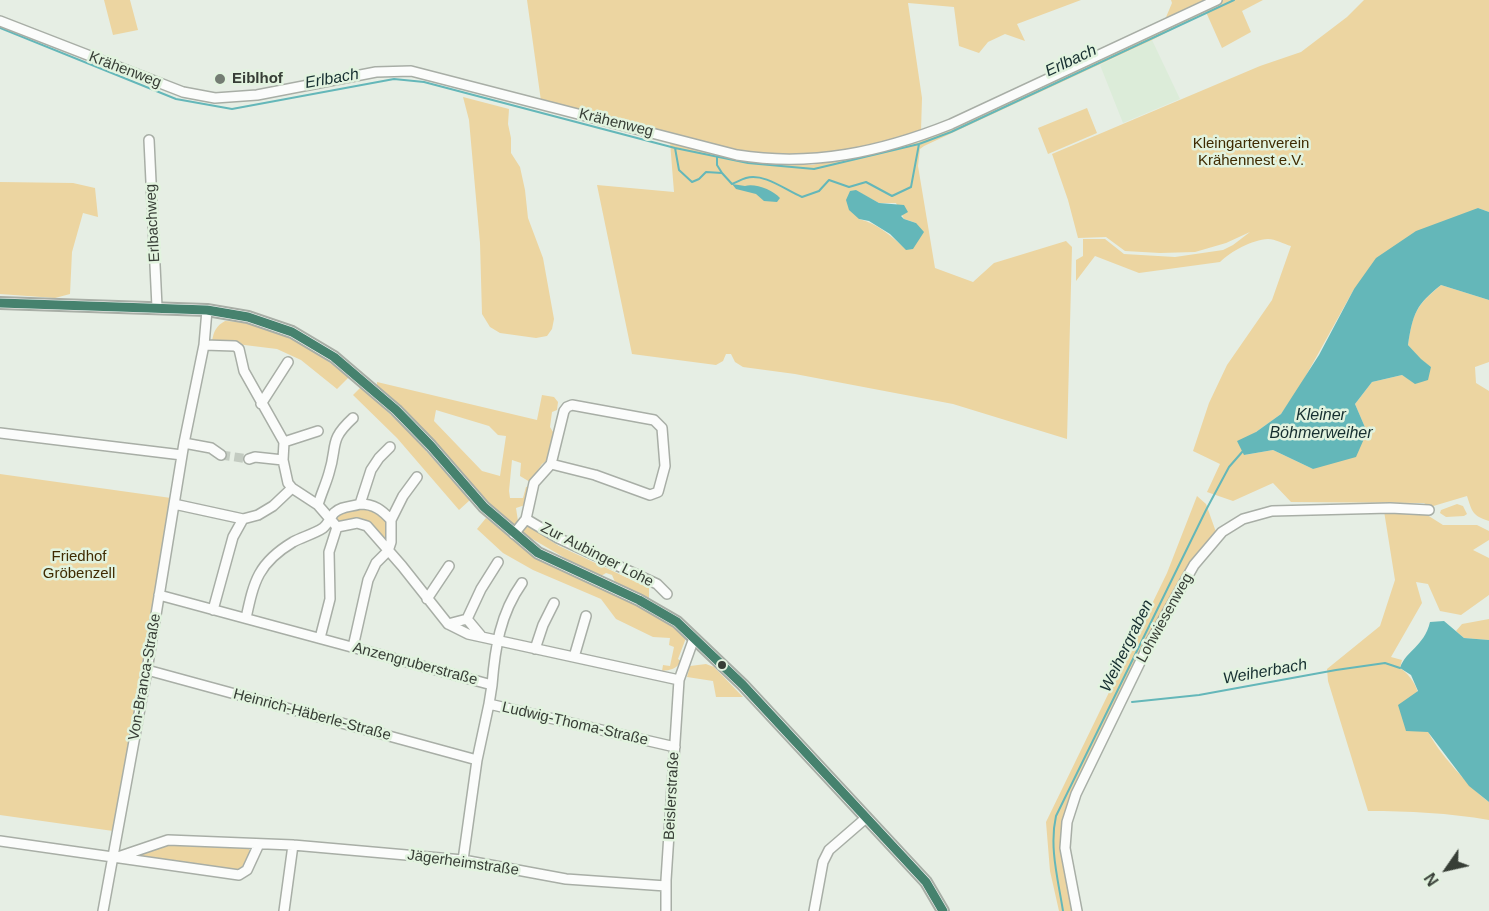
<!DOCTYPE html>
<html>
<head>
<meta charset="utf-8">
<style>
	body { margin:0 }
	#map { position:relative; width:1489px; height:911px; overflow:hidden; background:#e6eee4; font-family:Helvetica,sans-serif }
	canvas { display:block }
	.north { position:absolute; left:1417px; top:839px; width:60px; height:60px; -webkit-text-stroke:4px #e2f3df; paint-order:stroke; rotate:236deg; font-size:16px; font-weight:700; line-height:24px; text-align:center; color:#373e36 }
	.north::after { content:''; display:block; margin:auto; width:21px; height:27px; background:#373e36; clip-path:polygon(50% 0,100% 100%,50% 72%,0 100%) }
</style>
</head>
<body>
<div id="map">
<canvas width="1489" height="911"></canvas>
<div class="north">N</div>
</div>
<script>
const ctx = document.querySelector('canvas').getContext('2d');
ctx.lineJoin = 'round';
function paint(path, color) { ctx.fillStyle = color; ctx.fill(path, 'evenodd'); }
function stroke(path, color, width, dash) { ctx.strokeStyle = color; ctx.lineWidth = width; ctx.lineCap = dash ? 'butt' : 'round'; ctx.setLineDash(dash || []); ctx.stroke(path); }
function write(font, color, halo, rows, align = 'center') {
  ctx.font = font + ' Helvetica,sans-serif'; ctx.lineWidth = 5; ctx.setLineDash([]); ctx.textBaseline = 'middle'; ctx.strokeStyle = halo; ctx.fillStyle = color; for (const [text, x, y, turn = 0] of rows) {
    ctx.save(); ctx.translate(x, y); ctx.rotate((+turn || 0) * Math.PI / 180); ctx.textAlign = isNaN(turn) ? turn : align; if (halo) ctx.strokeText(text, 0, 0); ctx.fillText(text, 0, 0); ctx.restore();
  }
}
paint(new Path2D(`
	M1152,40L1180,99L1123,123L1100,65Z`), '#dcecd9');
paint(new Path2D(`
	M104,0H130L138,30L113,35Z
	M527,0H1081L1017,24L1025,41L1005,34L988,42L979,53L959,46L954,7L908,3L922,98L921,131L949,122L1044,75L1164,22L1172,3L1171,0H1263L1242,11L1251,32L1222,48L1206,12L1152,40L924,146L920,149L918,166L935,268L973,282L994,263L1066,241L1072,247L1067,439L953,404L795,374L743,367L735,362L731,354H726L723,361L716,365L632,354L597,185L674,192L670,142L751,161L812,165L920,142L921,132L843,152L815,157L759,155L541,101ZM856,191L879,203H896L904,219L916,223L906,249C892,237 877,223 859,219Z
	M1364,0H1489V212L1478,208L1354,289L1298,390L1281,414L1256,432L1244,455L1273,450L1313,469L1367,432L1355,404L1372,382L1402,375L1415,383L1431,367L1421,360L1408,345C1413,312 1416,306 1441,285L1489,300V362L1475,367L1476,383L1489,391V521C1472,516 1472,511 1467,496L1430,507L1424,503L1291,502L1273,483L1233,501L1207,492L1220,464L1193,451L1209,403L1227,365L1272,300L1291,246C1284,244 1275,239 1268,239C1252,240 1231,251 1220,262L1139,273L1095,256L1076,281V260L1083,256V239H1105L1124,254L1175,257L1223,250L1233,245L1250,232L1226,243L1195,252L1160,253L1125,251L1106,237L1078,238L1068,200L1052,154L1260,66L1301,52L1347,17Z
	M463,97L509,109L508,124L511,138V153L520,167L525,190L528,218L543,258L554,319L552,329L547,336L536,338L500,333L490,327L482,314L480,243L469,120Z
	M1087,108L1097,133L1048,154L1038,128Z
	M0,182L73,183L95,188L98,217L83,213L72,252L70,294L55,298L0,294Z
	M225,321C271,322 315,350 349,377L337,389L301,360L277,349L212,341C214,331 216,326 225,321Z
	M377,382L537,420L542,395L554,397L558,402L557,410L552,412L550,427L553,432L548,460L542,464L530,482L520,476L521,463L512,460L509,491L510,498H523L526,487L529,486L525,505L516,508L518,521L516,525H510L421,430L377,386ZM436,410L489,426L498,435L506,436L500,476L482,471L434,421Z
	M361,387L409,432L470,500L459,510L397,438L353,395Z
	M0,474L171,498L113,831L0,815Z
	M1197,496L1206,504L1216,532L1192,561L1062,830L1076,911H1059L1050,871L1046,822L1167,573Z
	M1457,504L1463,506L1467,514L1464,516L1446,517L1440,513L1441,510Z
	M369,505L390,521L387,548L357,521L337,522V516L342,512Z
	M1384,511L1424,513L1443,525H1477L1489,531V540L1473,550L1489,558V595L1461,615L1440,611L1428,584L1416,582L1422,603L1391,657L1402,660L1400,668C1423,684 1419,707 1428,731C1435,749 1473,791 1489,802V820C1449,813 1409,811 1368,811L1328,681L1327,669L1380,626L1395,580Z
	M486,518L535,556L646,610L682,633L686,638L678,659L681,661C677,669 670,670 662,671L663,665L670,666L674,647L669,645L670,638L653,637L616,619L601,599L533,570L503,553L477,529Z
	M526,525L559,546L649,588V599L615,582L612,575L606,573L601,576L572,562L522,533Z
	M1489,619V640L1464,638L1456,631L1462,624Z
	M706,664L714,667L743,697H716L713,681L687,677L690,666Z
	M168,844L248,847L251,853L245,869L236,873L118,858L137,855Z`), '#ecd5a1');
paint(new Path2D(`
	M732,184L745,186C755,183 773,190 780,198L777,202L764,201L756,194L736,189Z
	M856,190L879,203L904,205L908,212L901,216L904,219L916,223L924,232L913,249L906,250L890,234L869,221L859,219L849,210L846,200L850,191Z
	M1478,208L1489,212V300L1441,285C1416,305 1413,313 1408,345L1421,359L1431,367L1428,380L1415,384L1402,375L1372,382L1355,404L1367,432L1356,457L1313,469L1273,450L1244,455L1237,441L1256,432L1281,414L1319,355L1354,289L1376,258L1416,231Z
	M1444,621L1464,638L1489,640V802L1469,786L1428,732L1406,731L1398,705L1418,691L1411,675L1400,668C1406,650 1424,647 1430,622Z`), '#64b7b9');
stroke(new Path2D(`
	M0,28L176,99L232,109L394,79L424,82L675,148L679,170L692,182L699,179L706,172L722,173L732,184C737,182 742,179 746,178C765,173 785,190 802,197L819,191L829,180L849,187L866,182L892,196L911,187L919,144L951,132L1234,0
	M675,148L748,163L814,169L919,144
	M717,157V165L722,173
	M1132,702L1199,695L1336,670L1385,663L1400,668
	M1063,911C1058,879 1049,847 1056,816L1206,510L1229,467L1243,451`), '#64b7b9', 2);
stroke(new Path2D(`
	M221,455L249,459`), '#c3cbc1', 9, [9, 4.5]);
const minor = new Path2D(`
	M0,21L183,92L215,98L257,95L376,72L411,71L737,155C812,167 881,152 951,124L1217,0
	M149,140L157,307
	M204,345L235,346L239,349L244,371L284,442L283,460L288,483L292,488L318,505L337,527L357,523L367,526L402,566L448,624L468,634L679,680
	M261,404L288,362
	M0,433L182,455
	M284,442L318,431
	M184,443L211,448L221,455
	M249,459L255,457L283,460
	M174,504L243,519L258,515L273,506L292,488
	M360,504C374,504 382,510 391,520
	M318,505C321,494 326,484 329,473C338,445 328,441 353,418
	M526,519L558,538L657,584L667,594
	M514,534L526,519L534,483L551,464L595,475L650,495L658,492L665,466L662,428L654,420L572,405L567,407L564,411L551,464
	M159,595L492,685L489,704
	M427,599L449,566
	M213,610L233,537L243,519
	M246,618C254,581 258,563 293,542C302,537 314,534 323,528C328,524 330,518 334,513C341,506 351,507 360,504L371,470L379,458L390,447
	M467,619L481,589L498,562
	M448,624L467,619L482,637
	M320,638L330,599L329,552L337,527
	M353,647L368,580L376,563L388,551L391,542V520L403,496L417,477
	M535,649L543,625L554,603
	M574,657L586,616
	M147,670L477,760
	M492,685C495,648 500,614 522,583
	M0,841L239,875L247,870L259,844
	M112,859L168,840L293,845L463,860L566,879L666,886
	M463,860L477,760L489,704L675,747
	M103,911L147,670L184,443L204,345L207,310
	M284,911L293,845
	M666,911V880L679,680L694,638
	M814,911L823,862L829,850L866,818
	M1077,911L1065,848L1067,822L1076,794L1146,650L1194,565L1222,532L1243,519L1272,511L1390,508L1429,510`);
const tertiary = new Path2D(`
	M0,303L207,310L248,317L292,332L334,357L396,410L431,446L484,507L538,553L639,600L677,622L743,685L926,882L943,911`);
stroke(minor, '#a8aea6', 12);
stroke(tertiary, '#a8aea6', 14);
stroke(minor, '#fbfcfb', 9);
stroke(tertiary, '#fbfcfb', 10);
stroke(new Path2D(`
	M0,303L207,310L248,317L292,332L334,357L396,410L431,446L484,507L538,553L639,600L677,622L743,685L926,882L943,911`), '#46826e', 9);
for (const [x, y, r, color] of [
	[220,79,6,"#747c73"],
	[722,665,5,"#373e36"]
]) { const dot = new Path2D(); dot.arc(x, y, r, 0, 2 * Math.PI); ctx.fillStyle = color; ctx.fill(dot); stroke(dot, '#e2f3df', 2); }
write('15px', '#373e36', '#e2f3df', [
	["Krähenweg",125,70,21],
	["Krähenweg",616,123,14],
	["Erlbachweg",153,223,-93],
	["Zur Aubinger Lohe",597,555,27],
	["Lohwiesenweg",1165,618,-61],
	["Anzengruberstraße",415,664,15],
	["Von-Branca-Straße",145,677,-80],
	["Heinrich-Häberle-Straße",312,715,15],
	["Ludwig-Thoma-Straße",575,724,13],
	["Beislerstraße",672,796,-87],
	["Jägerheimstraße",463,863,8]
]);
write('bold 15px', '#373e36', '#e2f3df', [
	["Eiblhof",232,79]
], 'left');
write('15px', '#3f2b02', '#e2f3df', [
	["Kleingartenverein",1251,144],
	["Krähennest e.V.",1251,161],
	["Friedhof",79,557],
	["Gröbenzell",79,574]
]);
write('italic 16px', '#162f30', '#e2f3df', [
	["Erlbach",1071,61,-25],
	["Erlbach",332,79,-10],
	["Kleiner",1321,416],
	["Böhmerweiher",1321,434],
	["Weihergraben",1127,646,-64],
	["Weiherbach",1265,672,-10]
]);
</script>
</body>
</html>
